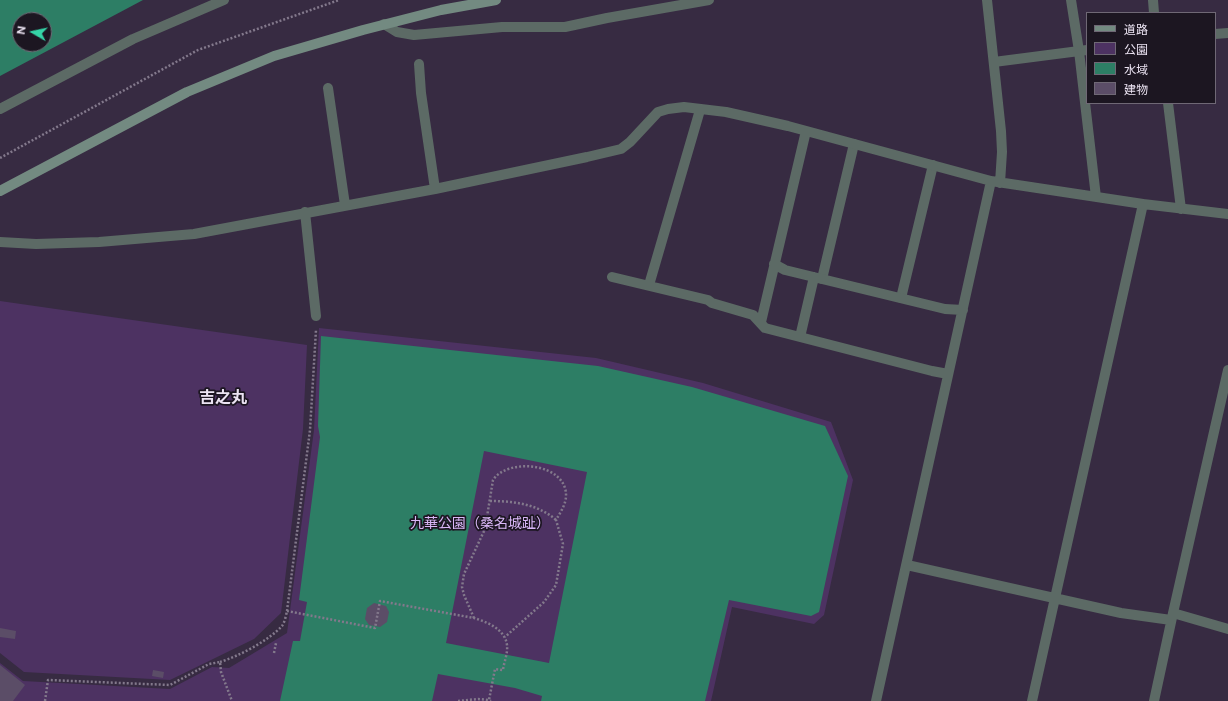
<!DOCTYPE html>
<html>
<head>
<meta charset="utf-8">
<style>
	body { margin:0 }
	#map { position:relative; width:1228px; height:701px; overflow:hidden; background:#372b42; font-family:"Public Sans","Noto Sans JP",sans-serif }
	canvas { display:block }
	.legend { position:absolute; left:1086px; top:12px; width:130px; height:92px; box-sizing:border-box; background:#1c1621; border:1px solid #6f6875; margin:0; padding:5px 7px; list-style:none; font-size:12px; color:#ebe3f2 }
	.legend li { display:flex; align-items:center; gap:8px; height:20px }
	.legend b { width:20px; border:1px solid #6f6875 }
	.north { position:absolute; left:12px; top:12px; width:40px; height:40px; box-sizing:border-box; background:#1c1621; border:1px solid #6f6875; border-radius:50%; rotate:279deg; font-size:11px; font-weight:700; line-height:16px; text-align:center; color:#ebe3f2 }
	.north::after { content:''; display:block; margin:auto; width:14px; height:18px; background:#35d4a7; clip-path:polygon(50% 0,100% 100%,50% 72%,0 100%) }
</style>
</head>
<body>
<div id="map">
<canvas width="1228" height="701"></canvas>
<ul class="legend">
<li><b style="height:5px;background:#738a81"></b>道路</li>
<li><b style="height:11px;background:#4d3262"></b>公園</li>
<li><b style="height:11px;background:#2d7e65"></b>水域</li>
<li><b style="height:11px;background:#5b4d67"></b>建物</li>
</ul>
<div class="north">N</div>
</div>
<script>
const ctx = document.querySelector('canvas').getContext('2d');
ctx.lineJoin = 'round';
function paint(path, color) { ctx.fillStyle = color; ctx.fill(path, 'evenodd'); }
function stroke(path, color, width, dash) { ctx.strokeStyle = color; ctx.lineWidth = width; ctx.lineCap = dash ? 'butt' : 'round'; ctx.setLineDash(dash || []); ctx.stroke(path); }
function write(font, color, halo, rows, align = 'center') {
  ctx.font = font + ' "Public Sans","Noto Sans JP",sans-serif'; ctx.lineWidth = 3.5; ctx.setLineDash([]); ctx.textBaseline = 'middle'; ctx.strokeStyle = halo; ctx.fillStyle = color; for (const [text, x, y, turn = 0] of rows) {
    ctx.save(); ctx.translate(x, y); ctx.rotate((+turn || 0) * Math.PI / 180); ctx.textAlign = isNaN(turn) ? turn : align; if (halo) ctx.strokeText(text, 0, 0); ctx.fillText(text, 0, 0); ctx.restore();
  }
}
paint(new Path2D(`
	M0,301L307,345L303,429L281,613L254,639L170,680L24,672L0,653Z
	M319,328L596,358L703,383L831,422L853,480L824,615L814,624L732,607L711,701H0V663L23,681L170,689L212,667L229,668L287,633L314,430Z`), '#4d3262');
paint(new Path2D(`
	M0,0H143L0,76ZM20,20H44V44H20Z
	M321,336L598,366L692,387L825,426L848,476L819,612L811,616L729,600L705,701H541L542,696L515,688L438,674L432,701H280L293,641H300L307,602L299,600L320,437L318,426ZM484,451L587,472L549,663L446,643Z`), '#2d7e65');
paint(new Path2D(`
	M374,603L386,606L389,612L387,622L380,627L369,625L365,619L367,608Z
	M0,628L16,631L15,639L0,637Z
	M0,665L25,685L13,701H0Z
	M153,670L164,672L163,678L152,676Z`), '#5b4d67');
stroke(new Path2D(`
	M0,158L198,50L339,0
	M490,501C513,501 538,504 556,520
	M287,611L375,628L380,601L474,618C487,622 505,629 507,645C508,653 504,662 503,670L495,669L489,700L491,701
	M474,618L464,595L462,587L464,574L485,529L493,480C508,457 568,463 566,497C565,506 560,513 556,520L563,544L556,585L544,602L505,637
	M274,653L276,643
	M220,662C239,656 268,641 282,626C285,622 286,615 287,611L310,430L316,330
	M45,701L48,680L170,685L209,664L220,662L221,672L232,701
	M458,701L478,699L489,700`), '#83798c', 2.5, [2, 2]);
stroke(new Path2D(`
	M822,279L854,144
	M901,298L933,165`), '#5c6a65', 10);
stroke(new Path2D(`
	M987,0L1001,131L1002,152L1000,183
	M1071,0L1079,51L1096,197
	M1153,0L1154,13
	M384,24L397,32L414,35L502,27H565L607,18L709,0
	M1215,34L1228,33
	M994,62L1087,50
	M419,64L421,93L435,189
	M328,88L345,205
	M1168,103L1181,209
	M0,109L133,39L224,0
	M305,212L316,316
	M0,242L36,244L99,242L194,234L435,189L587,157L621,149L630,142L658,112L668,109L684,107L726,112L788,126L991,181L1143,204L1228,214
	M774,264L785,270L945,309L963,310
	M612,277L708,300L712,303L753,315L765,328L932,371L948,374
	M649,285L700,110
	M761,322L806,131
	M800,337L814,277
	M907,565L1121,613L1171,620
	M1173,613L1228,629
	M876,701L991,181
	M1032,701L1143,204
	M1154,701L1173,613L1228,370`), '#5c6a65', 10);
stroke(new Path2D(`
	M0,191L187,92L274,56L363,30L441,10L496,0`), '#738a81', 10);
write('14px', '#dab8f8', '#1c1621', [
	["九華公園（桑名城趾）",480,524]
]);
write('bold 16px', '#ebe3f2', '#1c1621', [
	["吉之丸",223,398]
]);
</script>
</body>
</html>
